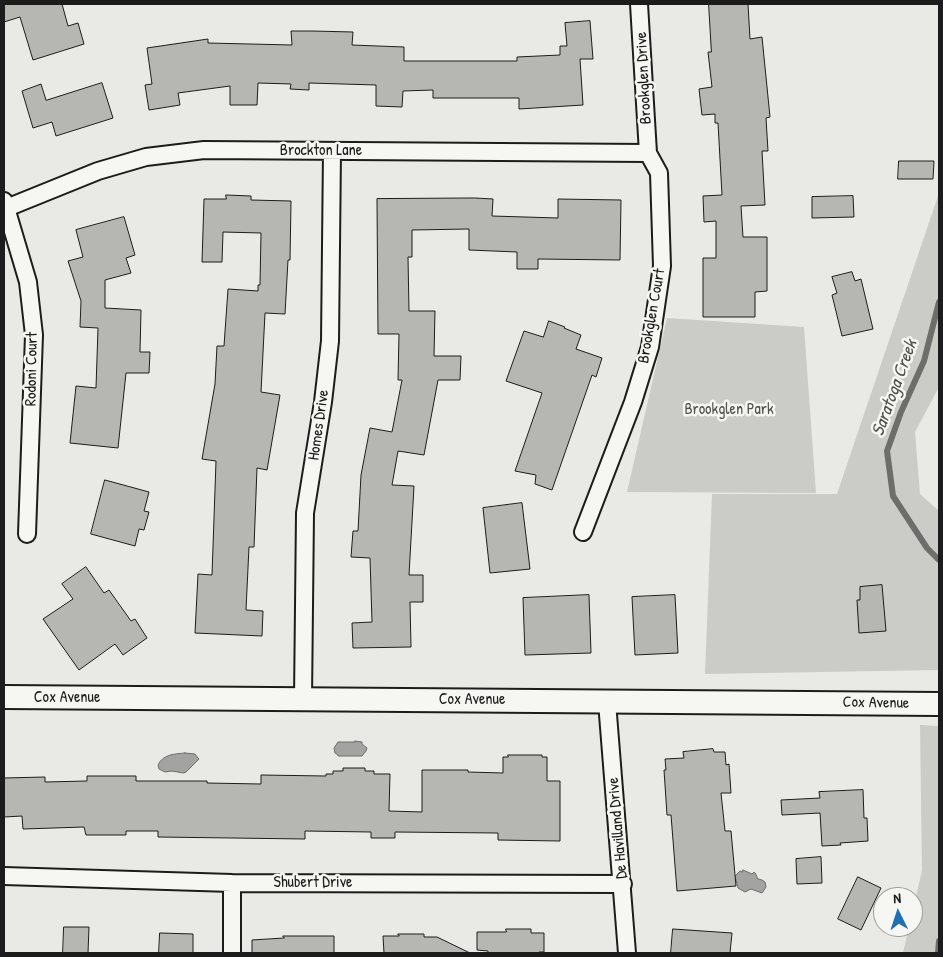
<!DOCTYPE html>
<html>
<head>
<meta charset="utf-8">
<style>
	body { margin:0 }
	#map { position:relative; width:943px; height:957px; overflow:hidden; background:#e9e9e5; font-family:"Patrick Hand",sans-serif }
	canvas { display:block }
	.frame { position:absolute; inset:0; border:5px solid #1c1c1c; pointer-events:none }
	.north { position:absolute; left:873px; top:887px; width:50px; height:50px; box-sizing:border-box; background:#f6f6f2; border:1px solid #9f9f9c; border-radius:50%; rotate:356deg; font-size:14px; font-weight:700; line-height:20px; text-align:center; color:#1c1c1c }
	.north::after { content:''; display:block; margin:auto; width:18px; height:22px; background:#1f6fb2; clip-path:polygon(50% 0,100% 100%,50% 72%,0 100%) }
</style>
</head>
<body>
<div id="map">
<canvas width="943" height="957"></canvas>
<div class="frame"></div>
<div class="north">N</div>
</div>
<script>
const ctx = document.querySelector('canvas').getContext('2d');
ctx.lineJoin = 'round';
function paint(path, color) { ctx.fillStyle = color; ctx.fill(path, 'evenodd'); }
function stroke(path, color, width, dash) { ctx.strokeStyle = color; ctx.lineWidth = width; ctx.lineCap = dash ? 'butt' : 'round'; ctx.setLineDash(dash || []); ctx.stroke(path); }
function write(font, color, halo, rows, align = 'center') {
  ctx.font = font + ' "Patrick Hand",sans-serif'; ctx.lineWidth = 5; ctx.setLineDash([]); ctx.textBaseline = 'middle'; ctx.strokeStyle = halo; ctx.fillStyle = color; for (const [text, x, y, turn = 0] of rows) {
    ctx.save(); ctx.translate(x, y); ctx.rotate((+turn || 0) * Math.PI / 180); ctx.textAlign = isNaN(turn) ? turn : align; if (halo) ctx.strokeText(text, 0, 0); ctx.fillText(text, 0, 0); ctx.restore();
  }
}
paint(new Path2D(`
	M939,193V387L915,432L920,494L939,511V670L705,674L712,494H837Z
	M667,318L804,327L816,493L627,492Z
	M920,725L939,726V953H903L909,927H913V910L922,870Z`), '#cbcbc7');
const water = new Path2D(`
	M355,741L362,742V744L367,748L366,751L362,756H338V755L335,753L334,748L338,742H355Z
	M185,753L195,754L198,758L199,759L186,772L183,773L172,771L165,772L159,769L158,765C163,754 175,754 185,753Z
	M743,870L752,874L754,872L756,874V875L758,879L762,880L765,882L766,887L762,893L751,889L745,892L738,888L735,876L740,871L742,872Z`);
paint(water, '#a3a3a1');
stroke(water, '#6d6d6c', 1);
stroke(new Path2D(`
	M939,302L924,361L901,412L887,451L893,496L927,548L939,560
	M938,953L939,941`), '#6d6d6c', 6);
const building = new Path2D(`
	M4,4H62L68,26L78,23L84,44L33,60L20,17L4,22Z
	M709,4H748L750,39L762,37L770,117L766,118L768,151H762L765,205L741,206L743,237H767V291L755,292V317H703V258H716V221L704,222L703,196L722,195L718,123H715V114L702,115L699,89L712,87L708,52H711Z
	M590,21L593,59H580L583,105L519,109V98H433V90L403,91L402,107L376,106V85L309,83V90L290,89L291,84L258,83L257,105H230V86L178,93L180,105L149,110L145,85L152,84L147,48L208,39V43L292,45L291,31H312L353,32L352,45L404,47V61H517V57L560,55V46H567L565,23Z
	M102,83L113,118L56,136L52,122L33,128L22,91L41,84L46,100Z
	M899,161H934L933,179H898Z
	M226,195L251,196V200L291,201L290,260H288L285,314L265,313L261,392L280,395L267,470L257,468L254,547H249L246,610L263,611L262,636L195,633L198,574L212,575L216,461L202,459L215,384L217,346H224L228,289L258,291V285H260L261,233L223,232L222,262H202L204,199H226Z
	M853,196L854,217L812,218V197Z
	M475,198L493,199L492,216L558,218V199L621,200L620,260L538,259V269H517V252L469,250V229L412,230V257H408L409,311H435L434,356H461L460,380H438L424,455L398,451L392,485L414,486L409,575H423V602H410L411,647L353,648L352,623L372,622L370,558L351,557L353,531H358L361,475L370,428L392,432L402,380H398L399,334H378L377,199Z
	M124,217L135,255L126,258L131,273L105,280V308L141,310L140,352H150L149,373H126L118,448L70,443L76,386L96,388L98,328L80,327L81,301L68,261L83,257L76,230Z
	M852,272L855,281L861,279L873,329L842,336L832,295L837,293L832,277Z
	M549,321L565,327L564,328L581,335L576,349L602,358L596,377L592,375L552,490L535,484L536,475L515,471L542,393L506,381L524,331L543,337Z
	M105,480L149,492L144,511L149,512L144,530L139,529L135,546L91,534Z
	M522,503L530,569L490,573L483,508Z
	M86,567L104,593L109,590L131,621L135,619L147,638L123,655L115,644L79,670L43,619L73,599L62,584Z
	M882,585L886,631L859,633L857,600H860V587Z
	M589,595L591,653L525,655L523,598Z
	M675,595L678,653L635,655L632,597Z
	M713,749L714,752H725L726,765L729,764L731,793H721L725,831H731L736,886L677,891L671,815H667L664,770H666L665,759L684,758L683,752Z
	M508,755H542V757H547V781H560V841L498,840V833L395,832V838H371V832L305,831V839L158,837V831H126V835H86L84,827L23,829L22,816L4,817V778L45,777V782L87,781V776H136V781H207V783L261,784V775L326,776V774H333V771H343V768H365V771H374V774H390L389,811L422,812V770H468V772L503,773V757H508Z
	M863,790L864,818H867L868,841L840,843L841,845L822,846L820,813L782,815L781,800L820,798L819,792Z
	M821,857L822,883L797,884L796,859Z
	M858,877L881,888L861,930L838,919Z
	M64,927H89L88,953H63Z
	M506,929H531V933H544V952H539V953H488V951L477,950V932H506Z
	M673,929L732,933L730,953H671Z
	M160,933L193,934V953H159Z
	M398,934H424V937H437L470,953H384L383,936H399Z
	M283,936H334V953H252V940L284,938Z`);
paint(building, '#b6b6b3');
stroke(building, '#1c1c1c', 1);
const street = new Path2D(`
	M4,201L28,282L34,335L27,534
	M4,209L98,171L146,157L204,150L648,153
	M583,532L633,402L650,347L662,266L659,173L648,153L639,4
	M303,699L305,513L323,402L330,341L332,151
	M607,702L627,953
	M4,876L232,883L623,884
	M232,953V883`);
const secondary = new Path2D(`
	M4,697L939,704`);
stroke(street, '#1c1c1c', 20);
stroke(secondary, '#1c1c1c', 26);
stroke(street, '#f6f6f2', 16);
stroke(secondary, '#f6f6f2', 22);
write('16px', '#1c1c1c', '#f6f6f2', [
	["Brookglen Drive",644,78,-93],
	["Brockton Lane",321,151],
	["Brookglen Court",652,316,-80],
	["Rodoni Court",32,369,-89],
	["Homes Drive",319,425,-82],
	["Cox Avenue",67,698],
	["Cox Avenue",472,700],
	["Cox Avenue",876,703,1],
	["De Havilland Drive",618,828,-95],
	["Shubert Drive",313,883]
]);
write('16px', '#51514f', '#f6f6f2', [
	["Brookglen Park",729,410]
]);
write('italic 18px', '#525251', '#f6f6f2', [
	["Saratoga Creek",895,388,-70]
]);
</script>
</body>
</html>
